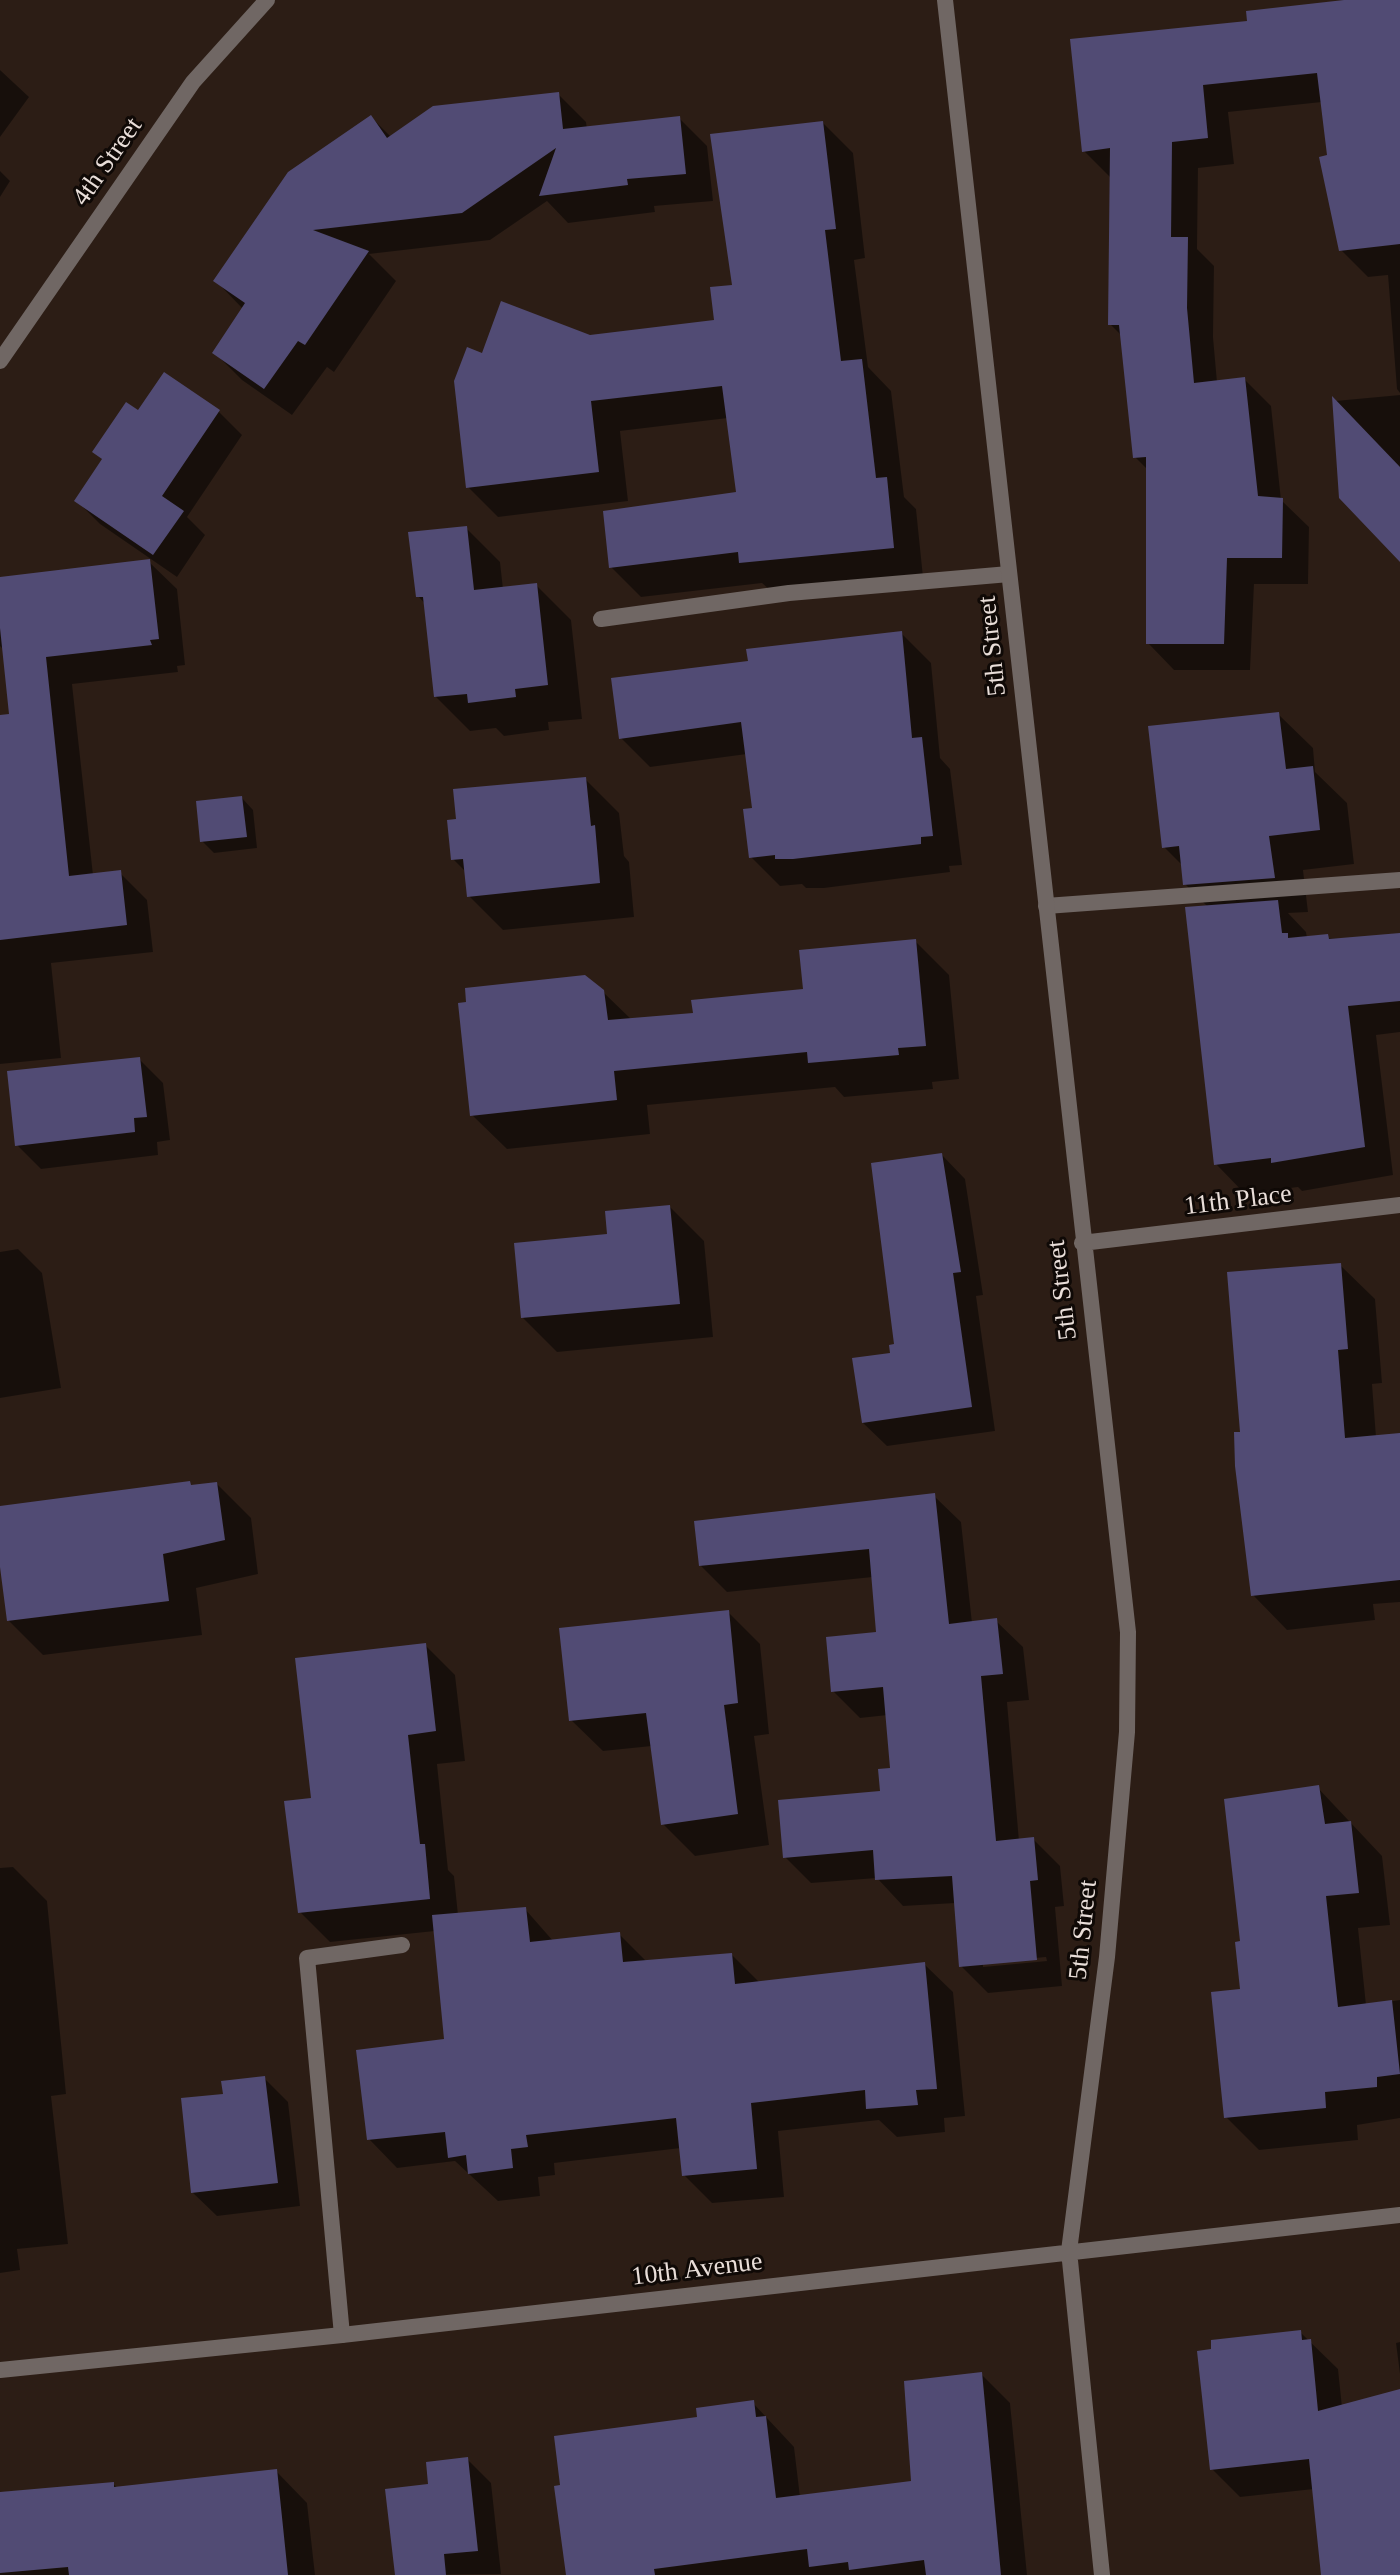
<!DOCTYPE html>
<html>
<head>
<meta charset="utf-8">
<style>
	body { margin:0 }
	canvas { display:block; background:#2c1d15 }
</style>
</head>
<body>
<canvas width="1400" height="2575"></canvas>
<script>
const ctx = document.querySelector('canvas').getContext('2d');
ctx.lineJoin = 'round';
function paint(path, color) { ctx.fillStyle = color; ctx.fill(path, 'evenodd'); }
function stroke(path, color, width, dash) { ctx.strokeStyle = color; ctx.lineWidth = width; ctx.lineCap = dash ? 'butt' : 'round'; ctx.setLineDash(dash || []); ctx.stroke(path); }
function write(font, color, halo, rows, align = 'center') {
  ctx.font = font + ' Georgia,serif'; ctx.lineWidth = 6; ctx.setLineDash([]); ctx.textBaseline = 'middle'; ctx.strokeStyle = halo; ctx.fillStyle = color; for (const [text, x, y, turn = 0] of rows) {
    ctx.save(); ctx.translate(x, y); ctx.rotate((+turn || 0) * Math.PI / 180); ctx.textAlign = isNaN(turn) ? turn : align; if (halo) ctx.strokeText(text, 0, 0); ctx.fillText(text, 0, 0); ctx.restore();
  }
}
paint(new Path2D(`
	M1362,0H1400V393L1397,389L1388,275L1368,277L1341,250L1322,102L1228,112L1234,164L1198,168L1197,249L1214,266L1213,337L1217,382L1244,379L1271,406L1281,500L1309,527L1308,584H1254L1250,670H1174L1148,643V470L1135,457L1122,336L1110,324L1112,179L1084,151L1249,23Z
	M0,70L29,97L0,137Z
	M558,94L586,122L587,129L679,118L707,146L713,201L654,206L655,212L568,223L547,201L490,240L369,254L396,281L334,372L327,367L292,415L242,380L214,352L243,309L215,280L371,117L391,137Z
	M823,123L853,153L865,258L854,260L868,367L891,391L904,497L916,509L923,577L772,592L762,583L641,597L611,567L738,494L728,418L620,431L628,501L498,517L468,487L484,356L589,337L716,322Z
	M0,171L10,181L0,197Z
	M164,375L219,412L242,435L187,517L205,535L177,577L100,524L77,501L104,461L94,452L138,412Z
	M1400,395V559L1335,401Z
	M466,528L500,562L503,589L536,585L571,620L582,719L548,722L549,730L504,736L496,728L470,731L436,697L426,605L418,596Z
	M149,562L177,589L185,665L177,666L178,672L72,684L93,875L120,873L147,900L153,952L51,963L61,1058L0,1064V737L11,716L4,650L0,646V579Z
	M901,633L931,663L940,758L950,769L962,865L949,866L950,872L824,888H806L802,884L780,886L751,857L754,810L747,754L650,767L621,738L750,662Z
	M1278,714L1313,748L1315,772L1347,803L1354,864L1303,870L1308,912L1288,913L1306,932L1307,938L1400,940V1032L1376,1035L1393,1175L1302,1191L1298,1187L1245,1194L1216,1164L1208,907L1185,884L1183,866L1164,847Z
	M585,779L619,813L624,856L629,862L634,917L503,930L469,896L466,872L453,859Z
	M242,798L253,810L257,848L214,853L202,841Z
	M915,941L949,975L959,1079L932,1082L933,1089L844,1097L835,1087L647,1105L650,1134L507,1149L472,1115L603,992L632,1020L695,1015L805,991Z
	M139,1059L163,1083L170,1140L157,1142L158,1155L41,1169L17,1145Z
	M942,1155L965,1179L983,1295L976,1296L995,1431L887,1446L863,1423L892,1354Z
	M670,1207L704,1241L713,1337L557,1352L523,1318L609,1235Z
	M18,1249L42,1273L61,1388L0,1398V1252Z
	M1340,1265L1375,1299L1382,1383L1372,1384L1376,1437L1400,1435V1602L1373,1604L1375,1620L1287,1630L1253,1595L1242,1433Z
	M217,1484L251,1518L258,1574L196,1588L202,1635L43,1655L9,1621L0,1550V1508Z
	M934,1496L961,1522L972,1623L996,1621L1023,1647L1029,1700L1007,1702L1019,1841L1033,1839L1060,1866L1064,1906L1055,1907L1062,1986L988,1993L961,1966L956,1903L903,1906L877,1878L811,1883L785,1857L882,1792L893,1770L888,1715L860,1718L833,1691L878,1633L873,1577L727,1592L700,1565ZM1046,1957L1047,1961L983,1967V1963Z
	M728,1612L760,1644L769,1734L754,1736L769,1845L695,1856L663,1824L652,1746L603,1751L571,1720Z
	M425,1645L455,1675L465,1761L437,1764L448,1870L454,1876L458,1915L525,1909L554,1942L619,1934L647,1962L732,1955L760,1983L924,1964L953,1992L965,2116L944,2118L945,2132L897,2137L879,2120L778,2131L784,2197L712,2203L684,2175L681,2148L554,2163L555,2175L538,2177L540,2196L498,2201L455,2161L397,2168L369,2139L446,2041L435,1931L330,1942L300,1912L313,1800Z
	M1318,1788L1382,1856L1390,1925L1358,1928L1366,2005L1400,2000V2118L1357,2125L1358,2140L1259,2150L1226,2117L1242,1991V1943Z
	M13,1867L47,1901L66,2094L51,2096L68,2244L17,2249L20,2270L0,2273V1868Z
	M264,2078L288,2102L300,2206L217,2216L193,2193L225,2095Z
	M1300,2332L1338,2369L1342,2407L1400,2391V2575H1323L1314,2489L1240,2497L1212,2469Z
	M1400,2342V2374L1396,2343Z
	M981,2374L1010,2403L1027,2575H568L700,2419L753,2403L794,2447L800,2497L914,2483Z
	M467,2459L491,2483L501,2574L397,2575L431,2486Z
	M276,2471L307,2503L315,2575H0V2494L113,2484L118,2488Z`), '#0007');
paint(new Path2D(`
	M1344,0H1400V244L1339,251L1319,157L1327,155L1317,73L1203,85L1208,138L1172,142L1171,237H1188L1187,308L1194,383L1245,377L1258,496L1283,498L1282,558H1227L1224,644H1146V457L1133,458L1119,325H1108L1110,148L1082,152L1070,39L1247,21L1246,11Z
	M559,92L563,129L680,116L686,174L627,179L628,185L539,196L556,148L462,213L313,230L369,251L305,345L298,341L264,389L212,353L245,303L213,281L288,172L371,115L387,138L433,106Z
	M823,121L836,229L825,230L841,361L862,359L876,478L887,477L894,548L739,563L738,552L609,568L603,511L736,492L722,386L591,401L599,472L466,488L454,381L467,347L482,353L501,301L590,335L714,320L710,287L732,285L710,134Z
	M164,372L220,410L162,496L184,511L153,555L74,501L102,459L92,452L126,402L138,410Z
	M1332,396L1400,467V562L1339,498Z
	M467,526L474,590L537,583L548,685L515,689L516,697L468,703L467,694L434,697L423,597H416L408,532Z
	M150,559L159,639L150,640L152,645L46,657L69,876L121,870L127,925L0,940V715L9,714L0,628V577Z
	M902,631L912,738L922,737L933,836L921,837V844L793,859H775V855L749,858L743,809L752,808L741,722L619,739L611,678L748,661L746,649Z
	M1279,712L1286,769L1313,766L1320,830L1269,836L1275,878L1183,885L1179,846L1162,848L1148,726Z
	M586,777L591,826L595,825L600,883L467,897L463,859L451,860L447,820L456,819L453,789Z
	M242,796L247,837L200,842L196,801Z
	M1278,900L1282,933H1288V938L1328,934L1329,939L1400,933V1001L1348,1006L1365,1147L1271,1163V1158L1214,1165L1185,907Z
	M916,939L926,1046L898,1048L899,1055L808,1063L807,1052L614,1071L617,1100L470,1116L458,1003L466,1002L465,988L585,975L604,990L608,1020L693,1013L691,1000L803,989L799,950Z
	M140,1057L147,1117L134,1118L135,1132L15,1146L7,1071Z
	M942,1153L961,1272L953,1273L972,1407L862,1423L852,1358L890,1353L889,1345L894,1344L871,1163Z
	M670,1205L680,1304L521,1318L514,1243L607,1234L605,1211Z
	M1341,1263L1348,1349L1338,1350L1345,1438L1400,1433V1580L1251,1596L1235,1466L1234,1432H1240L1227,1272Z
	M190,1481L191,1485L217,1482L225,1540L163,1554L169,1601L7,1621L0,1567V1506Z
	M935,1493L949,1624L997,1618L1003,1674L981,1676L996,1841L1034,1837L1038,1880L1030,1881L1037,1960L959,1967L952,1876L875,1880L873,1850L783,1858L778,1800L880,1791L878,1769L890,1768L883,1687L831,1692L826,1637L876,1632L869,1549L699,1566L694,1521Z
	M729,1610L738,1703L724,1705L738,1814L661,1825L646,1713L569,1721L559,1628Z
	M426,1643L436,1731L408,1735L420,1844H425L430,1899L298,1913L284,1801L311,1798L295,1658Z
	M1319,1785L1325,1824L1351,1821L1359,1893L1326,1896L1338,2007L1392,2000L1400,2074L1377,2077V2087L1325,2092L1326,2108L1224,2118L1211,1992L1240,1989L1235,1942L1240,1941L1224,1799Z
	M526,1907L530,1942L620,1932L623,1962L732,1953L735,1984L925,1962L937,2089L916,2090L918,2105L866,2109L865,2090L751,2103L757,2169L682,2176L676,2118L526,2135L528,2147L511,2149L513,2168L468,2174L466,2155L448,2158L445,2132L367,2140L356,2050L444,2039L432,1915Z
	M265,2076L278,2183L191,2193L181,2098L223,2094L221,2081Z
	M1301,2330L1302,2340L1311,2339L1318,2411L1400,2389V2575H1321L1309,2459L1210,2470L1197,2351L1211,2349V2340Z
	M982,2372L1001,2575H926L924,2560L849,2570L848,2562L809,2567L807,2549L654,2569L655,2575H566L554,2486L560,2485L554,2436L697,2417L696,2408L754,2400L756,2417L766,2416L776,2498L911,2481L904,2381Z
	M468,2457L478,2551L444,2554L446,2575H395L385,2489L428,2484L426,2462Z
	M277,2469L288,2575H69L68,2567L0,2573V2492L114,2482V2487Z`), '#514b74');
stroke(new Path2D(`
	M601,619L789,593L1009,574
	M1046,906L1400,880
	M342,2335L307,1958L402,1945`), '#706764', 16);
stroke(new Path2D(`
	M945,0L1128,1632L1127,1732L1107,1957L1069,2251L1102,2575
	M0,361L193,82L267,0
	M1082,1243L1400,1205
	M0,2370L342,2335L1400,2215`), '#706764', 16);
write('26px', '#e9ded9', '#0f0906', [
	["4th Street",108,162,-55],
	["5th Street",993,646,-96],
	["11th Place",1238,1201,-7],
	["5th Street",1063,1290,-97],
	["5th Street",1084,1930,-84],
	["10th Avenue",697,2270,-7]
]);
</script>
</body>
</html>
